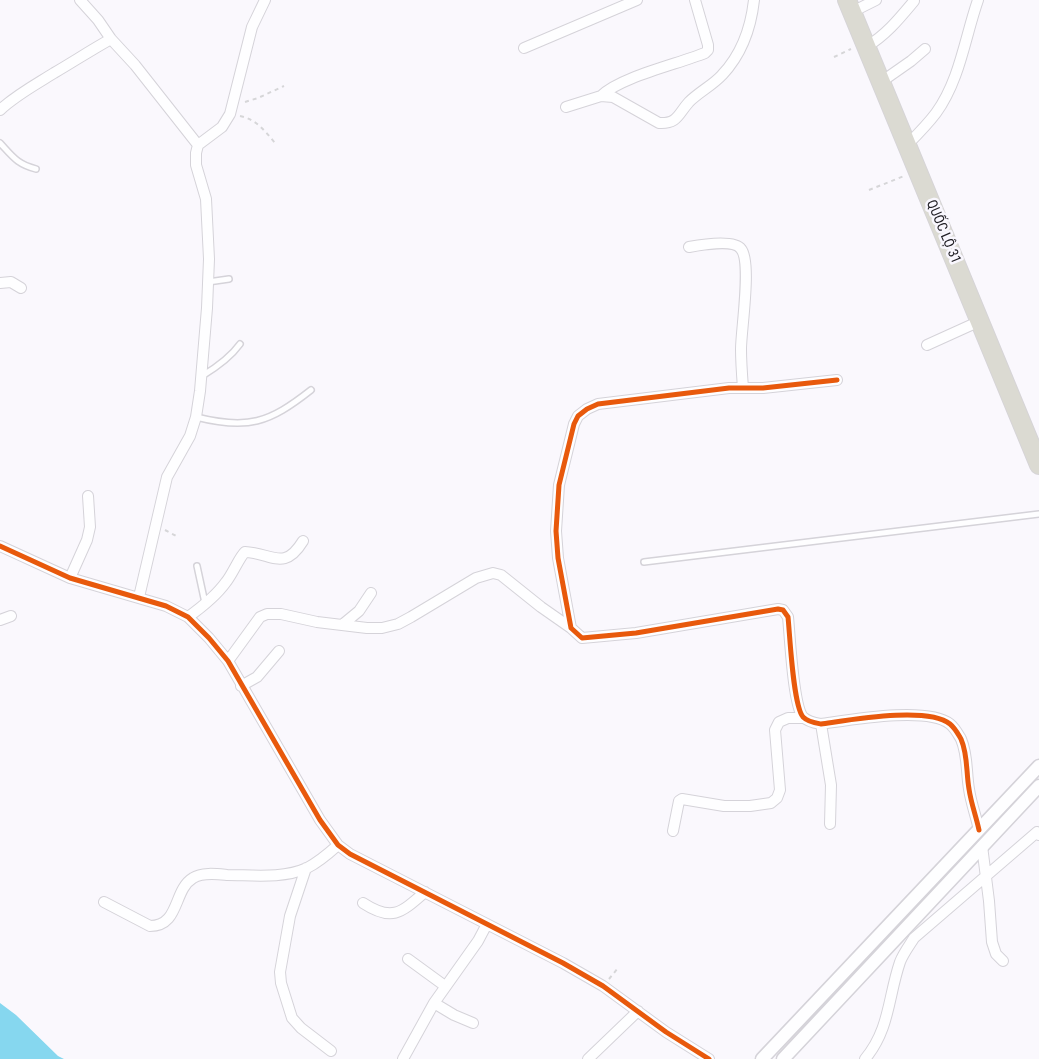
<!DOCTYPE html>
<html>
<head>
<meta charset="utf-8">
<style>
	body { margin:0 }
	canvas { display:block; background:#faf8fd }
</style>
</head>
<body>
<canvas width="1039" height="1059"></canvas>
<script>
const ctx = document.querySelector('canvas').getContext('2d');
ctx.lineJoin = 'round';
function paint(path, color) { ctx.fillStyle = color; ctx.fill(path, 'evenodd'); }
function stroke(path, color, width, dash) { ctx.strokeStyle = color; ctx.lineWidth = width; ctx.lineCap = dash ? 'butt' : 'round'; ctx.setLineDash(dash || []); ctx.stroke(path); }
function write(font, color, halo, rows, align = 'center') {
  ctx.font = font + ' "Roboto Condensed",sans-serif'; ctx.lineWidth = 5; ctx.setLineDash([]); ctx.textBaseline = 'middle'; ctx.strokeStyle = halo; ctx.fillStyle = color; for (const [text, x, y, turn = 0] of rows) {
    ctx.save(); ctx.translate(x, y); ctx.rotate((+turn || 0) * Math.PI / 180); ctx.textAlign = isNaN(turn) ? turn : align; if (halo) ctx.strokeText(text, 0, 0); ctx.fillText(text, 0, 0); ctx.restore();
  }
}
paint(new Path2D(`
	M0,1003L16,1015L58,1056L64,1059H0Z`), '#86d7ef');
const service = new Path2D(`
	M0,143C13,157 17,164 36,169
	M208,282L229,279
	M202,376C217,367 230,358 240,344
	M196,417C248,430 269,423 311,390
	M644,562L1039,514
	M197,566L205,603`);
const minor = new Path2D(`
	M80,0L98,20L111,39L135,65L198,145
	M852,12L876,0
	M866,47C886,35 899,19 914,1
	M524,48L637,0
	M881,82L911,61L925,49
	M601,96C620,77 678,64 705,53L708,50V45L695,0
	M566,107L601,96L613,97L659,123C678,124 678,114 689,102C699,92 713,85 722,75C741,55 751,27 754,0
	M0,110C16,95 35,85 54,73C73,62 91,50 111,39
	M907,145C917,135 927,125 936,113C960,80 965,37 978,0
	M689,247C700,245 734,239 741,249C752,262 741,330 741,349C741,362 742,375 743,388
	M0,283L11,282L21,288
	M927,345L980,321
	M837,380L763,388H729L598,404L587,409L578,416L574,424L559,485L556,531L558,558L571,628L582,638L636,633L778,609L783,610L788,617C790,636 793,705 803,717C808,722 815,723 821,724C850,720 927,706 950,724C955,728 958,734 961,739C968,755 966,772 969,789C971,803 976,816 979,830
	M0,546L70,578L166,606L188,617L209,638L228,661L320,820L338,845L350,854L563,963L603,986L666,1032L709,1059
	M70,578L87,540L90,527L88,496
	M139,597L167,477L190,436L196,417L200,391L207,308L209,259L206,199L196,165V153L198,145L222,127L230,114L252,27L265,0
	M188,617C202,607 216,596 226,582C232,575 240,556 245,552C272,553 284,572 303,541
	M0,620L11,616
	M342,625L359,611L371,593
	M228,661L260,617L267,614H281L317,622L367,628H382L398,624L411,617L476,578L493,573L501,575L541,607L571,628
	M241,686L257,677L279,651
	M821,724L831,785L830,824
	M673,831L679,801L682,799L724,806H750L771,803L777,798L780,790L775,730L779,722L788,718H804
	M982,846L989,901L992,942L996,954L1003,961
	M306,868L290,916L280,972L281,983L292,1018L301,1028L331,1051
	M104,902L150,926C180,926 173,890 193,878C202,872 217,874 227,875C252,875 283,879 307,868C319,862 328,854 338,845
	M363,903C392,922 401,913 425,892
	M408,959L445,986
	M434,1003L454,1015L473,1023
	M403,1059L434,1003L478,941L487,924
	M588,1059L638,1011
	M865,1059C890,1029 888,997 900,962C903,954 909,946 914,938L1037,832L1039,835`);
const tertiary = new Path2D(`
	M762,1059L1039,766
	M783,1059L1039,786`);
const trunk = new Path2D(`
	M847,0L1039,465`);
stroke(service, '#d5d3d9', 8);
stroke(minor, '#d5d3d9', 12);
stroke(tertiary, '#d5d3d9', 15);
stroke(trunk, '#d6d4d7', 20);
stroke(new Path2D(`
	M834,57L851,49
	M245,102L258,98L284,86
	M240,116C256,119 265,131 275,143
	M869,190L904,176
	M165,530L178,537
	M609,979L618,968`), '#d6d6d8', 2, [4, 4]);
stroke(service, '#fefeff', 5);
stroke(minor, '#fefeff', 10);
stroke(tertiary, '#fefeff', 12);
stroke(trunk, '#dbdad2', 18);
stroke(new Path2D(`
	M837,380L763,388H729L598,404L587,409L578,416L574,424L559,485L556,531L558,558L571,628L582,638L636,633L778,609L783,610L788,617C790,636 793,705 803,717C808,722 815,723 821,724C850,720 927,706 950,724C955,728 958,734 961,739C968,755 966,772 969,789C971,803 976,816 979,830
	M0,546L70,578L166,606L188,617L209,638L228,661L320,820L338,845L350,854L563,963L603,986L666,1032L709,1059`), '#e8590c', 5);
write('14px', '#222026', '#f9f7fe', [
	["QUỐC LỘ 31",943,232,67]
]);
</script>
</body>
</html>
